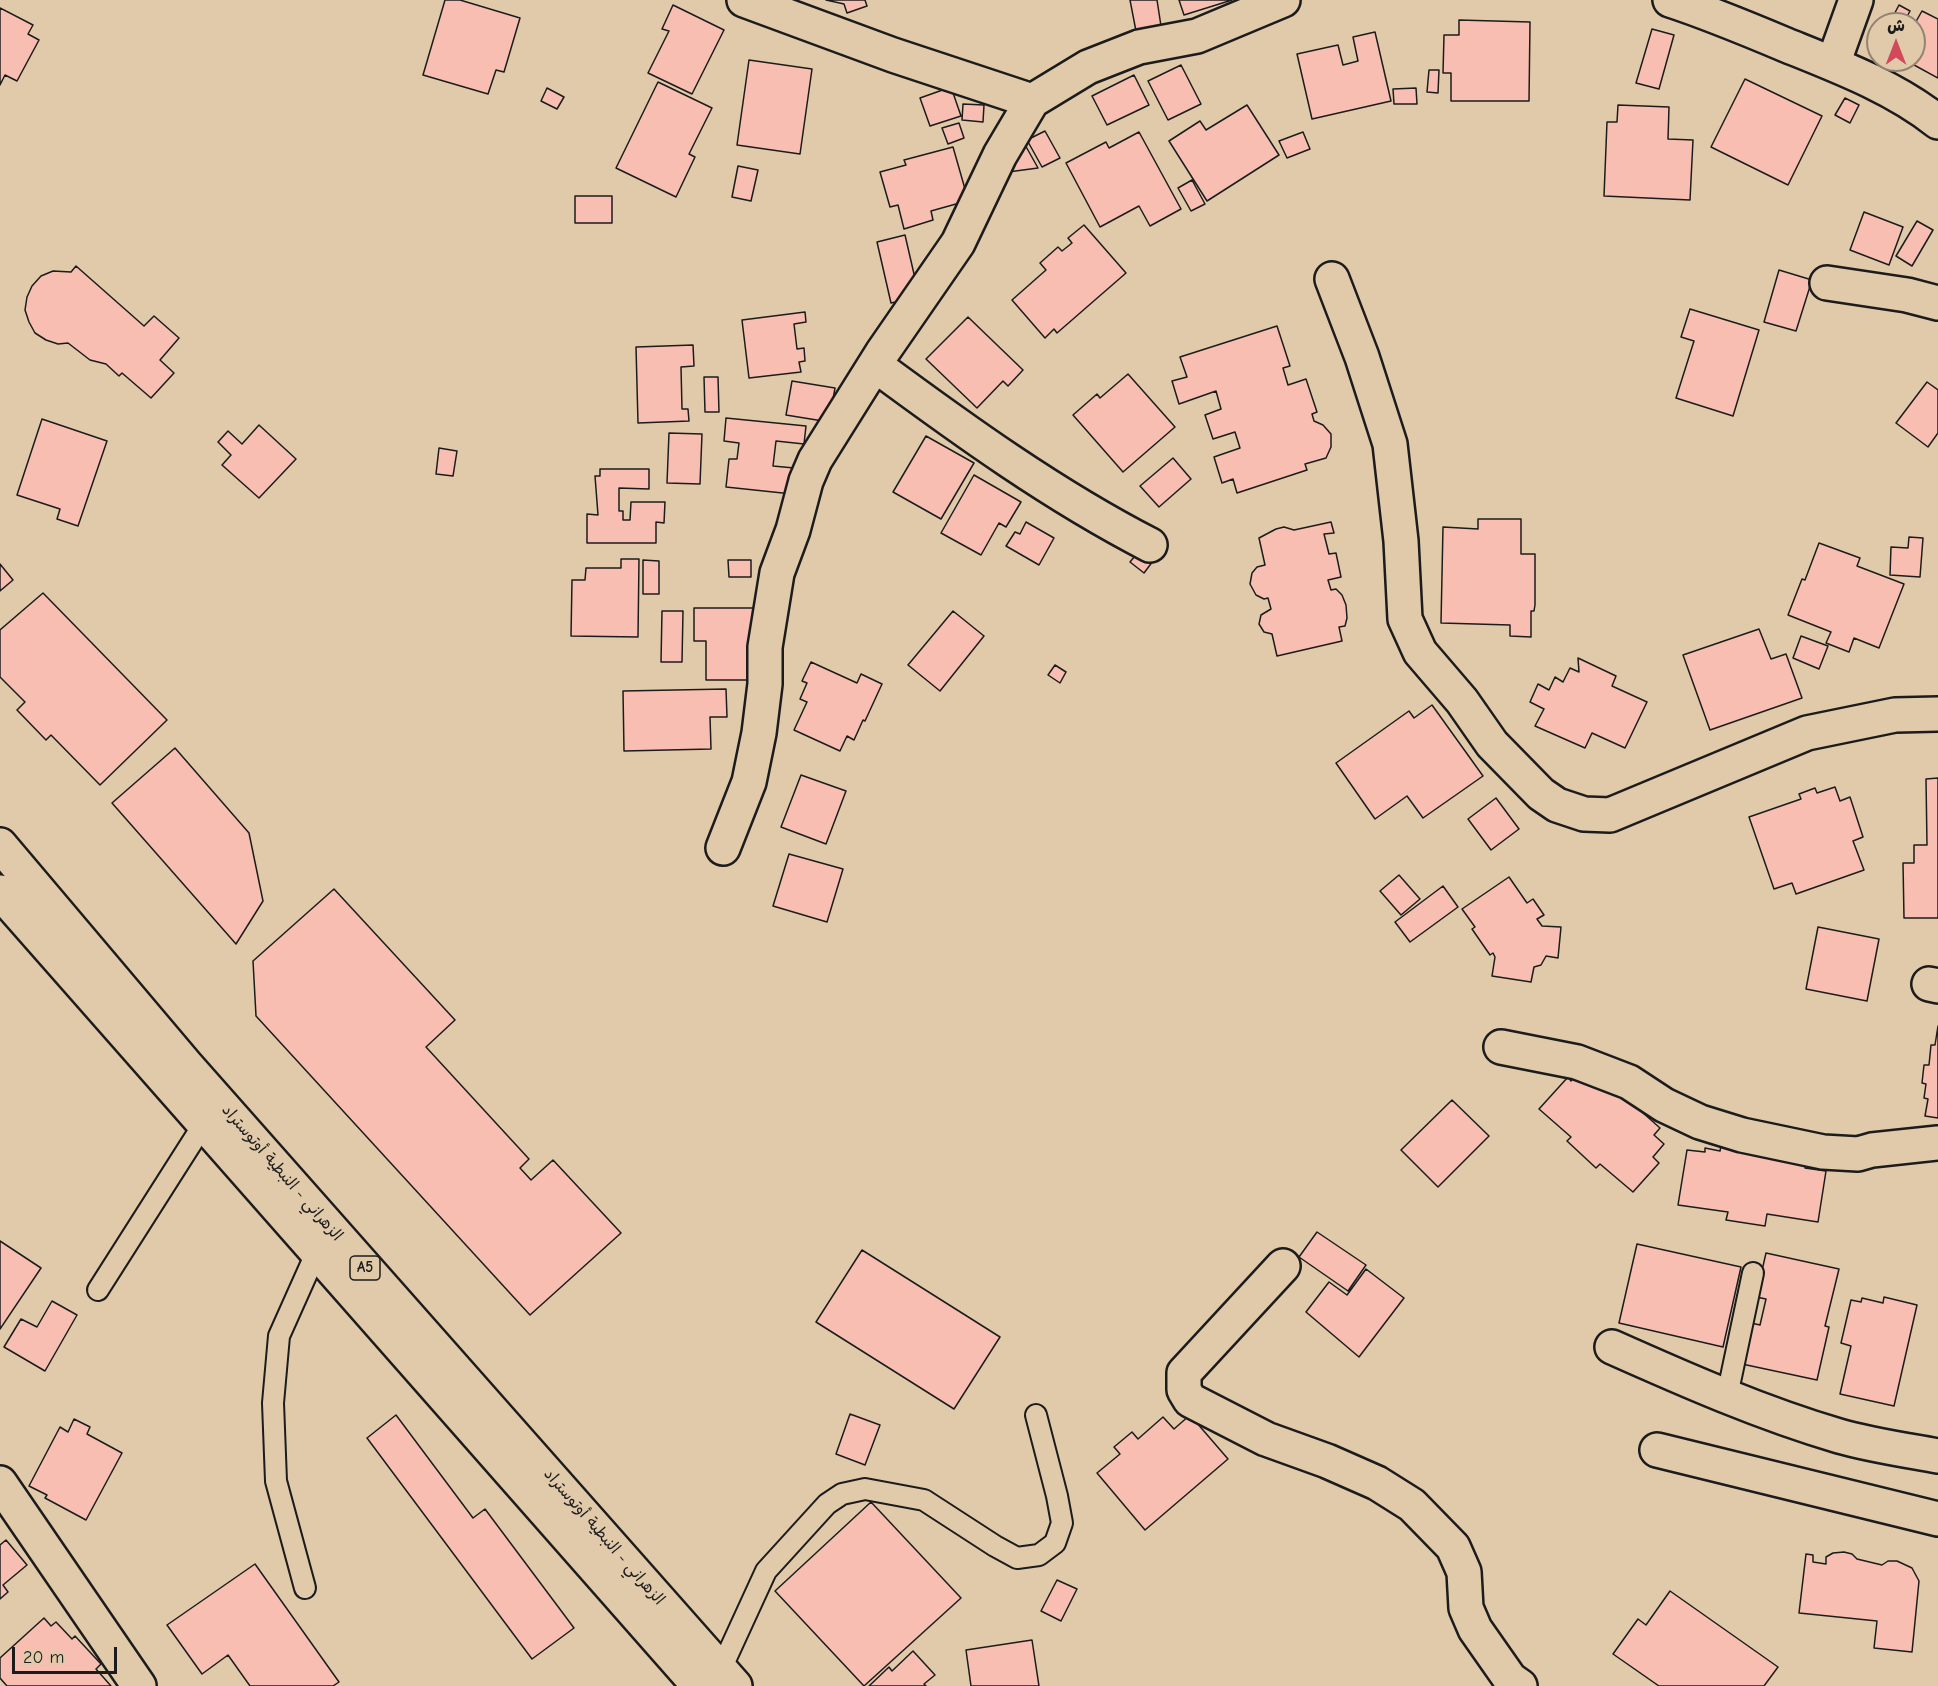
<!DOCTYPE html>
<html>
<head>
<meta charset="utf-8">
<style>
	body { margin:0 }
	#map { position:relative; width:1938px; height:1686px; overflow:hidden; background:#e1caaa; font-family:"Comic Neue","Playpen Sans Arabic",sans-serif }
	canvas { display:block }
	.north { position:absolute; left:1866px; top:12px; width:60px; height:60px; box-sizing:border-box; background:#e1caaa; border:2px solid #928471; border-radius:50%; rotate:0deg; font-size:16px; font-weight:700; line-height:24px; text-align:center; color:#1c1c1c }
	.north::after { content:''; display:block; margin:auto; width:21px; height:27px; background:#d1495b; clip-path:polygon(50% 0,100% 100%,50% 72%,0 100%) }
	.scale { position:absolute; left:12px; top:1647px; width:105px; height:27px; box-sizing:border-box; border:3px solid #1c1c1c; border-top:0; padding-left:8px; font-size:18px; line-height:21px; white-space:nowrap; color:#1c1c1c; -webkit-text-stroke:4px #e1caaa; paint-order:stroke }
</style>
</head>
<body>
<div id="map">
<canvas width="1938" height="1686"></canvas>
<div class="north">ش</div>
<div class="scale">20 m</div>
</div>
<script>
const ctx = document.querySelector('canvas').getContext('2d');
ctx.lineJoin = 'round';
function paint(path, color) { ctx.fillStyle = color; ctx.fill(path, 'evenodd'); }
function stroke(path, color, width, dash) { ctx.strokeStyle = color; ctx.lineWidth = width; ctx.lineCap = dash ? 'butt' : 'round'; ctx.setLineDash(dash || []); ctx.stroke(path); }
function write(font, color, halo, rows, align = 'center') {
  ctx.font = font + ' "Comic Neue","Playpen Sans Arabic",sans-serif'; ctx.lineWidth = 4.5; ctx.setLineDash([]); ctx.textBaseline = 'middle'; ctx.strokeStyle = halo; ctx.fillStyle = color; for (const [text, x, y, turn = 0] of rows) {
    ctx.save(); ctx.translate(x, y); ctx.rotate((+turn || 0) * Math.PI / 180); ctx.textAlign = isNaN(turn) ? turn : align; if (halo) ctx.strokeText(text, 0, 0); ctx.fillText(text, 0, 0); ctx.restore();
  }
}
const building = new Path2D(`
	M445,0H460L520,18L504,72L496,70L488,94L423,75Z
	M826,0H865L867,6L847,13L844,4Z
	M1130,0H1157L1161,26L1136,31Z
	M1179,0H1232L1184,15Z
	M673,5L724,30L692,94L648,73L669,31L662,29Z
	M1899,5L1910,11L1903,24H1889Z
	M0,8L33,25L28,34L39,40L17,81L5,75L0,85Z
	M1922,11L1938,19V78L1905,60H1914V25Z
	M1459,20L1530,22L1529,101H1451V73H1443L1444,35H1459Z
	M1652,29L1674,35L1659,89L1636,83Z
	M1375,32L1391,101L1312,119L1297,54L1338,45L1343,65L1358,61L1353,37Z
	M749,60L812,69L800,154L737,145Z
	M1181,65L1201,104L1168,120L1148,81Z
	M1429,70H1439L1438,93L1427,92Z
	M1134,75L1149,105L1107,125L1092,96Z
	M1745,79L1822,116L1788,185L1711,147Z
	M658,82L712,108L689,154L695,157L676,197L616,168Z
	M951,87L961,116L930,126L920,98Z
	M547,88L564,97L557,109L541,101Z
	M1416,88L1417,104H1394L1393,89Z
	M1845,98L1859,105L1850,123L1835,115Z
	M963,104L984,105L983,122L962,120Z
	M1247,105L1279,155L1207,201L1169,141L1200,121L1206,130Z
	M1618,105L1669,107L1668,139L1693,140L1690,200L1604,196L1607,122H1617Z
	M959,123L964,138L948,144L942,128Z
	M1045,131L1060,158L1042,167L1027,140Z
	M1139,132L1181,209L1150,226L1139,206L1100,227L1066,163L1106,142L1109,148Z
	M1303,132L1310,149L1287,158L1279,141Z
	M1024,143L1038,168L1008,172Z
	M953,147L971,210L958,213L956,204L931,211L933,220L904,229L898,205L890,207L880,172L906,165L904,160Z
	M738,166L758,170L751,201L732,197Z
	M1192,180L1205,204L1191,211L1178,188Z
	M575,196H612V223H575Z
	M1864,212L1903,227L1889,265L1850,250Z
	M1917,221L1933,230L1912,266L1896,256Z
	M1084,225L1126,273L1057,333L1054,329L1045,338L1012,300L1046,270L1040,263L1058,247L1062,251L1072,243L1068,238Z
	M905,235L917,287L909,299L891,303L877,242Z
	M76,266L144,326L154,316L179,338L160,360L174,373L151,398L122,373L119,376L106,364L90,360L68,343L58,344L46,340L35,333L29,322L25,310L27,297L32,286L41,276L53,271L71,272Z
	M1779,270L1812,280L1796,331L1764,322Z
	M1690,309L1759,330L1733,416L1676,398L1694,341L1681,337Z
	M805,312L806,322L794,324L797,349L804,348L805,361L799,362L801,372L749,378L742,320Z
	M968,317L1023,370L1008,386L1003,381L977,408L926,359Z
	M1277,326L1290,366L1283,368L1288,385L1306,379L1317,412L1312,414L1314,421L1323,425L1331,434V447L1326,458L1305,464L1307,470L1237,493L1233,479L1222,483L1214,457L1240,448L1235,432L1213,439L1205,415L1221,409L1216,391L1179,404L1172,381L1187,377L1180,357Z
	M693,345L694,366L681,367L682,409H688L689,421L638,423L636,347Z
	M1128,374L1175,427L1123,472L1073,415L1097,394L1100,398Z
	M704,377H718L719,412H705Z
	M792,381L835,388L829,422L786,415Z
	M1927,382L1938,390V433L1928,447L1896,423Z
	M726,418L806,426L804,444L776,441L773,466L794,468L792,494L726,487L729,459H737L739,443L724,441Z
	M42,419L107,441L78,526L57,519L60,509L17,495Z
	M259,425L296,459L259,498L222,465L231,455L218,442L228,431L242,444Z
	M669,433L702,434L700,484L667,483Z
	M926,436L974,463L941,519L893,492Z
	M439,448L457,451L453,476L436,474Z
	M1173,458L1191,479L1159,507L1140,486Z
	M600,469H649V489L619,488V511H623V520H630L631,502H665L664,523L656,522V543H587V514L598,515L595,476H600Z
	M974,475L1021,502L1006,527L999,523L981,555L941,533Z
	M1478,519H1521V554H1535V605L1534,611H1531V637L1510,636V625L1441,623L1443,527L1478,529Z
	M1026,522L1054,538L1039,565L1006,546L1015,532L1020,534Z
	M1331,522L1334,533L1324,534L1329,554L1336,553L1341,577L1328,580L1331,590L1336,589L1342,595L1346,605L1347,618L1345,626L1339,627L1342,641L1277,656L1272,634L1264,632L1259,624L1261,615L1271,609L1268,598L1264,599L1256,595L1250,584L1252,573L1257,567L1265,565L1259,538L1276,529L1284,527L1294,530Z
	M1909,537L1923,538L1920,577L1890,575L1891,547L1908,548Z
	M1819,543L1860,558L1857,566L1904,584L1879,648L1854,638L1849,652L1826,643L1831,632L1788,615L1802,579L1805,580Z
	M1139,551L1153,561L1144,573L1130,562Z
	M621,559H639L638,637L571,636L572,580H585L586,568H621Z
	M643,560L659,561V594H643Z
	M728,560H751V577H729Z
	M0,564L13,580L0,591Z
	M43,593L167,720L100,785L51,735L46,740L17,710L25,702L0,677V630Z
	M694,608H760V629H751V680H706V641H694Z
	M662,611H683L682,662H661Z
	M953,611L984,636L940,691L908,665Z
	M1759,629L1771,659L1786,654L1802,698L1710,730L1683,655Z
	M1801,636L1828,646L1819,669L1793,658Z
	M1578,658L1616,676L1612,686L1647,702L1625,748L1592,733L1585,748L1535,726L1544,709L1530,702L1538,684L1549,690L1555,677L1563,682L1570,668L1579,672Z
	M811,662L857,683L861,674L882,684L865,721L863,720L854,740L847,736L840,751L794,730L807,702L800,699L807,683L802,681Z
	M1055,665L1066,672L1060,683L1048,675Z
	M726,689L727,717H710L711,749L624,751L623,691Z
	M1432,705L1483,776L1423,818L1407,796L1375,819L1336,763L1409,711L1414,718Z
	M175,748L249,833L263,901L236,944L112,803Z
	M801,775L846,791L826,844L781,827Z
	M1938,778V918H1904L1903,863H1914V845H1927L1926,779Z
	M1835,787L1840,801L1850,797L1863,837L1853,841L1864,870L1796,894L1792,883L1774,889L1749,817L1801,799L1799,794L1815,788L1817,793Z
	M1496,798L1519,829L1491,850L1468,819Z
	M789,854L843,869L827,922L773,906Z
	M1399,875L1420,899L1401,915L1380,891Z
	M1509,877L1527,903L1533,899L1544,915L1537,919L1542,926L1561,927L1558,958L1546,956L1541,965L1534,967L1531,982L1492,976L1495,957L1493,953L1490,955L1472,929L1475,927L1462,909Z
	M1443,886L1458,907L1410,942L1395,922Z
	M334,889L455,1020L426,1047L529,1159L520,1168L531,1180L553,1160L621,1233L530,1315L256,1016L253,961Z
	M1818,927L1879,939L1867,1001L1806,989Z
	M1938,1026V1118L1925,1116L1928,1099L1924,1098L1926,1084L1922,1083L1924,1065H1929L1931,1045H1935Z
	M1580,1070L1606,1080L1660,1128L1654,1135L1664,1144L1653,1157L1659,1163L1633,1192L1600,1164L1596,1168L1567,1141L1571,1137L1539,1109L1568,1077L1571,1081Z
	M1452,1100L1489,1136L1438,1187L1401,1150Z
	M1721,1146L1807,1159L1805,1168L1826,1171L1818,1222L1767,1214L1765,1226L1726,1220L1728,1212L1678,1205L1687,1150L1705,1152V1148L1720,1151Z
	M1317,1232L1366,1265L1348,1291L1299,1257Z
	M0,1241L41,1268L0,1329Z
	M1637,1244L1741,1267L1723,1347L1619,1323Z
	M862,1250L1000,1337L954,1409L816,1322Z
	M1766,1253L1839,1269L1825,1326L1829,1327L1817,1380L1742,1364L1751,1323L1760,1325L1766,1299L1756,1297Z
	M1366,1269L1404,1298L1359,1357L1306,1312L1329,1282L1347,1295Z
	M1884,1297L1917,1305L1894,1406L1840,1394L1851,1346L1841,1343L1851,1300L1861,1302L1862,1298L1883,1303Z
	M52,1301L77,1315L45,1371L4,1347L21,1319L37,1327Z
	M850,1414L880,1425L865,1465L836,1454Z
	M396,1415L473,1518L485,1509L574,1628L532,1659L367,1438Z
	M1190,1415L1228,1459L1145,1530L1097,1473L1120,1454L1114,1447L1132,1432L1138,1439L1163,1417L1174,1429Z
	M74,1419L90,1427L87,1434L122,1453L86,1520L45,1498L47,1495L29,1486L60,1427L68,1432Z
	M871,1502L961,1598L864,1686L775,1591Z
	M6,1540L27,1565L3,1585L8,1592L0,1599V1545Z
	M1844,1552L1852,1554L1857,1559L1882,1565L1888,1561H1897L1912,1568L1919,1581L1912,1652L1874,1648L1877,1621L1799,1613L1806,1554L1813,1555V1562L1826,1564V1557L1833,1553Z
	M255,1564L339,1682L333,1686H250L228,1655L202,1674L167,1625Z
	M1057,1580L1077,1589L1061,1621L1041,1611Z
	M1670,1591L1778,1667L1764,1686H1659L1613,1654L1638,1619L1646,1625Z
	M44,1618L51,1626L56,1622L72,1639L75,1636L101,1664L96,1669L111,1686H7L0,1678V1658Z
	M1032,1640L1039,1686H971L966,1650Z
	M913,1651L935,1675L924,1684L926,1686H869L889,1667L892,1671Z`);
paint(building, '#f8beb1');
stroke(building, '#1c1c1c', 1.5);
const lane = new Path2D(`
	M98,1290L203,1125
	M1727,1396L1753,1273
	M305,1588L276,1481L273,1403L279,1336L317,1251
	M721,1669L766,1571L827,1504L842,1494L865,1489L924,1500L995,1546L1017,1558L1039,1555L1055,1543L1062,1523L1057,1496L1036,1415`);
const street = new Path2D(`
	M744,0L893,55L1032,101
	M1670,0C1710,13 1748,29 1786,45C1838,66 1894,87 1938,122
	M1833,64L1856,0
	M1332,279L1362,357L1390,444L1401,541L1405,619L1420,652L1462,701L1492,744L1541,794L1557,805L1584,814L1610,815L1807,733L1895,715L1938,714
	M1827,283L1907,295L1938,303
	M875,365C963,430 1053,495 1150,545
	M723,848L749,782L759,733L765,684V647L777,573L793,530L806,481L815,460L882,353L958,243L1000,155L1032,101L1088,67L1139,47L1197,36L1283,0
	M1929,984L1938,986
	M1501,1047L1577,1062L1629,1082L1664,1105L1700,1122L1742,1135L1823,1152L1858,1154L1872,1150L1938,1143
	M1283,1266L1184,1373V1390L1190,1400L1266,1439L1327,1461L1377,1483L1412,1505L1453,1547L1464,1572L1466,1608L1475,1629L1510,1679L1520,1686
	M1612,1347C1686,1380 1761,1413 1839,1436C1870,1445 1905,1450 1938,1456
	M1657,1450L1938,1519
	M0,1483L139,1686`);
const highway = new Path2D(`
	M0,845L186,1065L735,1686
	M0,892C232,1158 467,1421 699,1686`);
stroke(lane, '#1c1c1c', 24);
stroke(street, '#1c1c1c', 38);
stroke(highway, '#1c1c1c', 38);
stroke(lane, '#e1caaa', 20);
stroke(street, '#e1caaa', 33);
stroke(highway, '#e1caaa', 33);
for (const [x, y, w] of [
	[365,1268,30]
]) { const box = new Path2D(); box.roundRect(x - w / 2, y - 12, w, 24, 4.5); ctx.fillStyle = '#e1caaa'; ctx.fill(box); stroke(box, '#1c1c1c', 1.5); }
write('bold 15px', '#1c1c1c', null, [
	["A5",365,1268]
]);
write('16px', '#1c1c1c', '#e1caaa', [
	["الزهراني - النبطية أوتوستراد",282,1173,49],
	["الزهراني - النبطية أوتوستراد",604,1537,49]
]);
</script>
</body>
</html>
